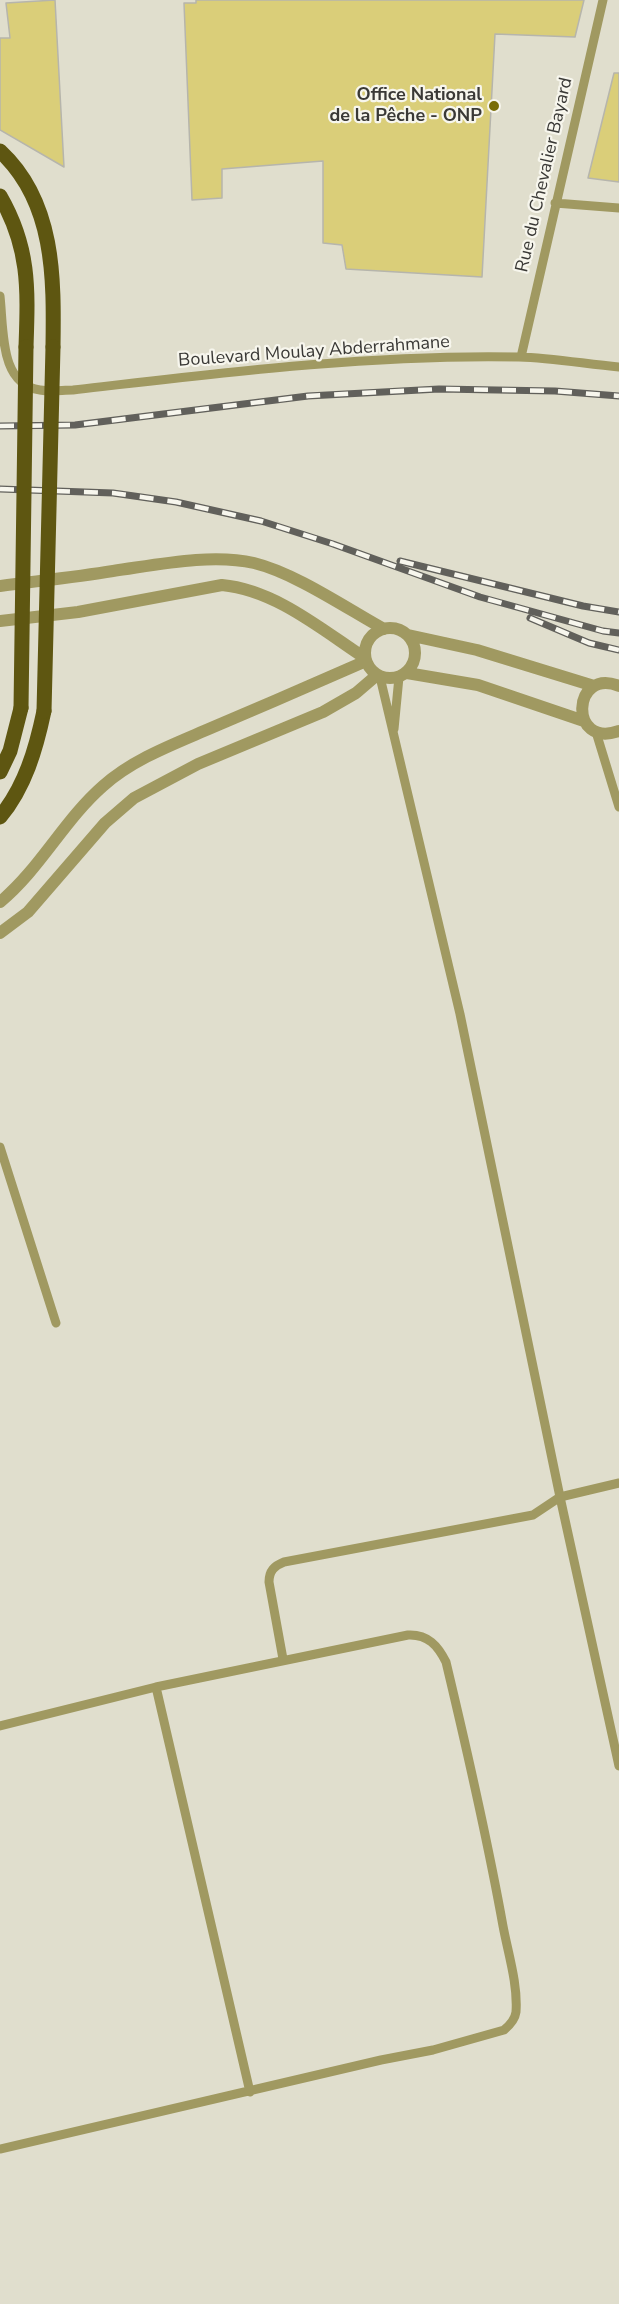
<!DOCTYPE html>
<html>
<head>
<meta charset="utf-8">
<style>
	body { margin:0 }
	canvas { display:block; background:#eae9df }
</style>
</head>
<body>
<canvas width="619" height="2304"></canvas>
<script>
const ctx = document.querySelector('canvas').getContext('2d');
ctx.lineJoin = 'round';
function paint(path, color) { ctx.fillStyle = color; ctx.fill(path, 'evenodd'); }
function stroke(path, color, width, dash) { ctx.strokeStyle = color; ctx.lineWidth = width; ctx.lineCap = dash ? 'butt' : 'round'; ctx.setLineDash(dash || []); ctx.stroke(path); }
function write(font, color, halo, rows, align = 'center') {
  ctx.font = font + ' "Nunito Sans",sans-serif'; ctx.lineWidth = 4.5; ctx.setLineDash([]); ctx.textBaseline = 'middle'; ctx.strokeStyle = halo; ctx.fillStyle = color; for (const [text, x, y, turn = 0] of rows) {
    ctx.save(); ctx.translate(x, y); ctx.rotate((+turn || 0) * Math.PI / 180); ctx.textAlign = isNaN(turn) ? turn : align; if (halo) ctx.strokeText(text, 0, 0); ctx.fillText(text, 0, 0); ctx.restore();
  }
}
paint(new Path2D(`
	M0,0H619V2304H0Z`), '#e0decd');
const building = new Path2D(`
	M55,0L64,167L0,130V38H10L6,3Z
	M196,0H584L575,37L495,34L482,277L346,269L342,245L323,243V161L222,169V198L192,200L184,3H196Z
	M614,73H619V182L588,178Z`);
paint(building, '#dace79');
stroke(building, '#b6b5ac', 1.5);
stroke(new Path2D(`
	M555,203L619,208
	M0,296C4,334 0,384 40,390C51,392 62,390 73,390C220,373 371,354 519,357C552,358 586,364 619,367
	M521,357L603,0
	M380,677L460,1014L560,1497L619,1766
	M394,729L399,677
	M596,732L619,807
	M0,1147L56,1323
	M283,1659L269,1582C269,1571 274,1566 284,1562L533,1515L560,1497L619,1483
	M0,1726L156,1687L250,2092
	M0,2149L381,2060L433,2050L504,2030C510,2025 515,2020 516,2012C518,1984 508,1953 503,1926C487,1837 467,1750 446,1662C438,1646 428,1634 408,1635L156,1687`), '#a09961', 9);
stroke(new Path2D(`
	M0,586C38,581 76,577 113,571C156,565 211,553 254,563C295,573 346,608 384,629
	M0,621L78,612L222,585C275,590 321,629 365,658
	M365 653a25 25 0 1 1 50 0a25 25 0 1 1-50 0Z
	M408,635L477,650L594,686
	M407,673L478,685L584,721
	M619,686C572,667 568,749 619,731
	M0,902C40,869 64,820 103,786C133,759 174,744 211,728C263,706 314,684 366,661
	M0,933L28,912L105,823L134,798L198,764L323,712L356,693L377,675`), '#a09961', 12);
stroke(new Path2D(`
	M0,151C55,202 54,278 53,347
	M0,196C30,248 28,289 26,347
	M0,772L10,751L21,708
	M0,817C25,787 36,749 44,711`), '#5e5611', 15);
const rail = new Path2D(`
	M0,426L75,425L308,396L439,389L555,391L619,396
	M0,489L113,493L176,502L261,521L333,544L480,597L603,631L619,633
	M400,561L583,606L619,612
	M530,618L589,643L619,650`);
stroke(rail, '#61605b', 7);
stroke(rail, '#f7f6ed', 4.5, [14]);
stroke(new Path2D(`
	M21,708L26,347
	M44,711L53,347`), '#5e5611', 15);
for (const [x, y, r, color] of [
	[494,106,6,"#786c06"]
]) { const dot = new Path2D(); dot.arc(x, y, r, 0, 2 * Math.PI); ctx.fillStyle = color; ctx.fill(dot); stroke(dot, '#f7f6ed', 2); }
write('bold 18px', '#3a3936', '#f7f6ed', [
	["Office National",482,96],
	["de la Pêche - ONP",482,117]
], 'right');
write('18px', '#3a3936', '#f7f6ed', [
	["Rue du Chevalier Bayard",545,175,-77],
	["Boulevard Moulay Abderrahmane",314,352,-4]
]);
</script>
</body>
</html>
